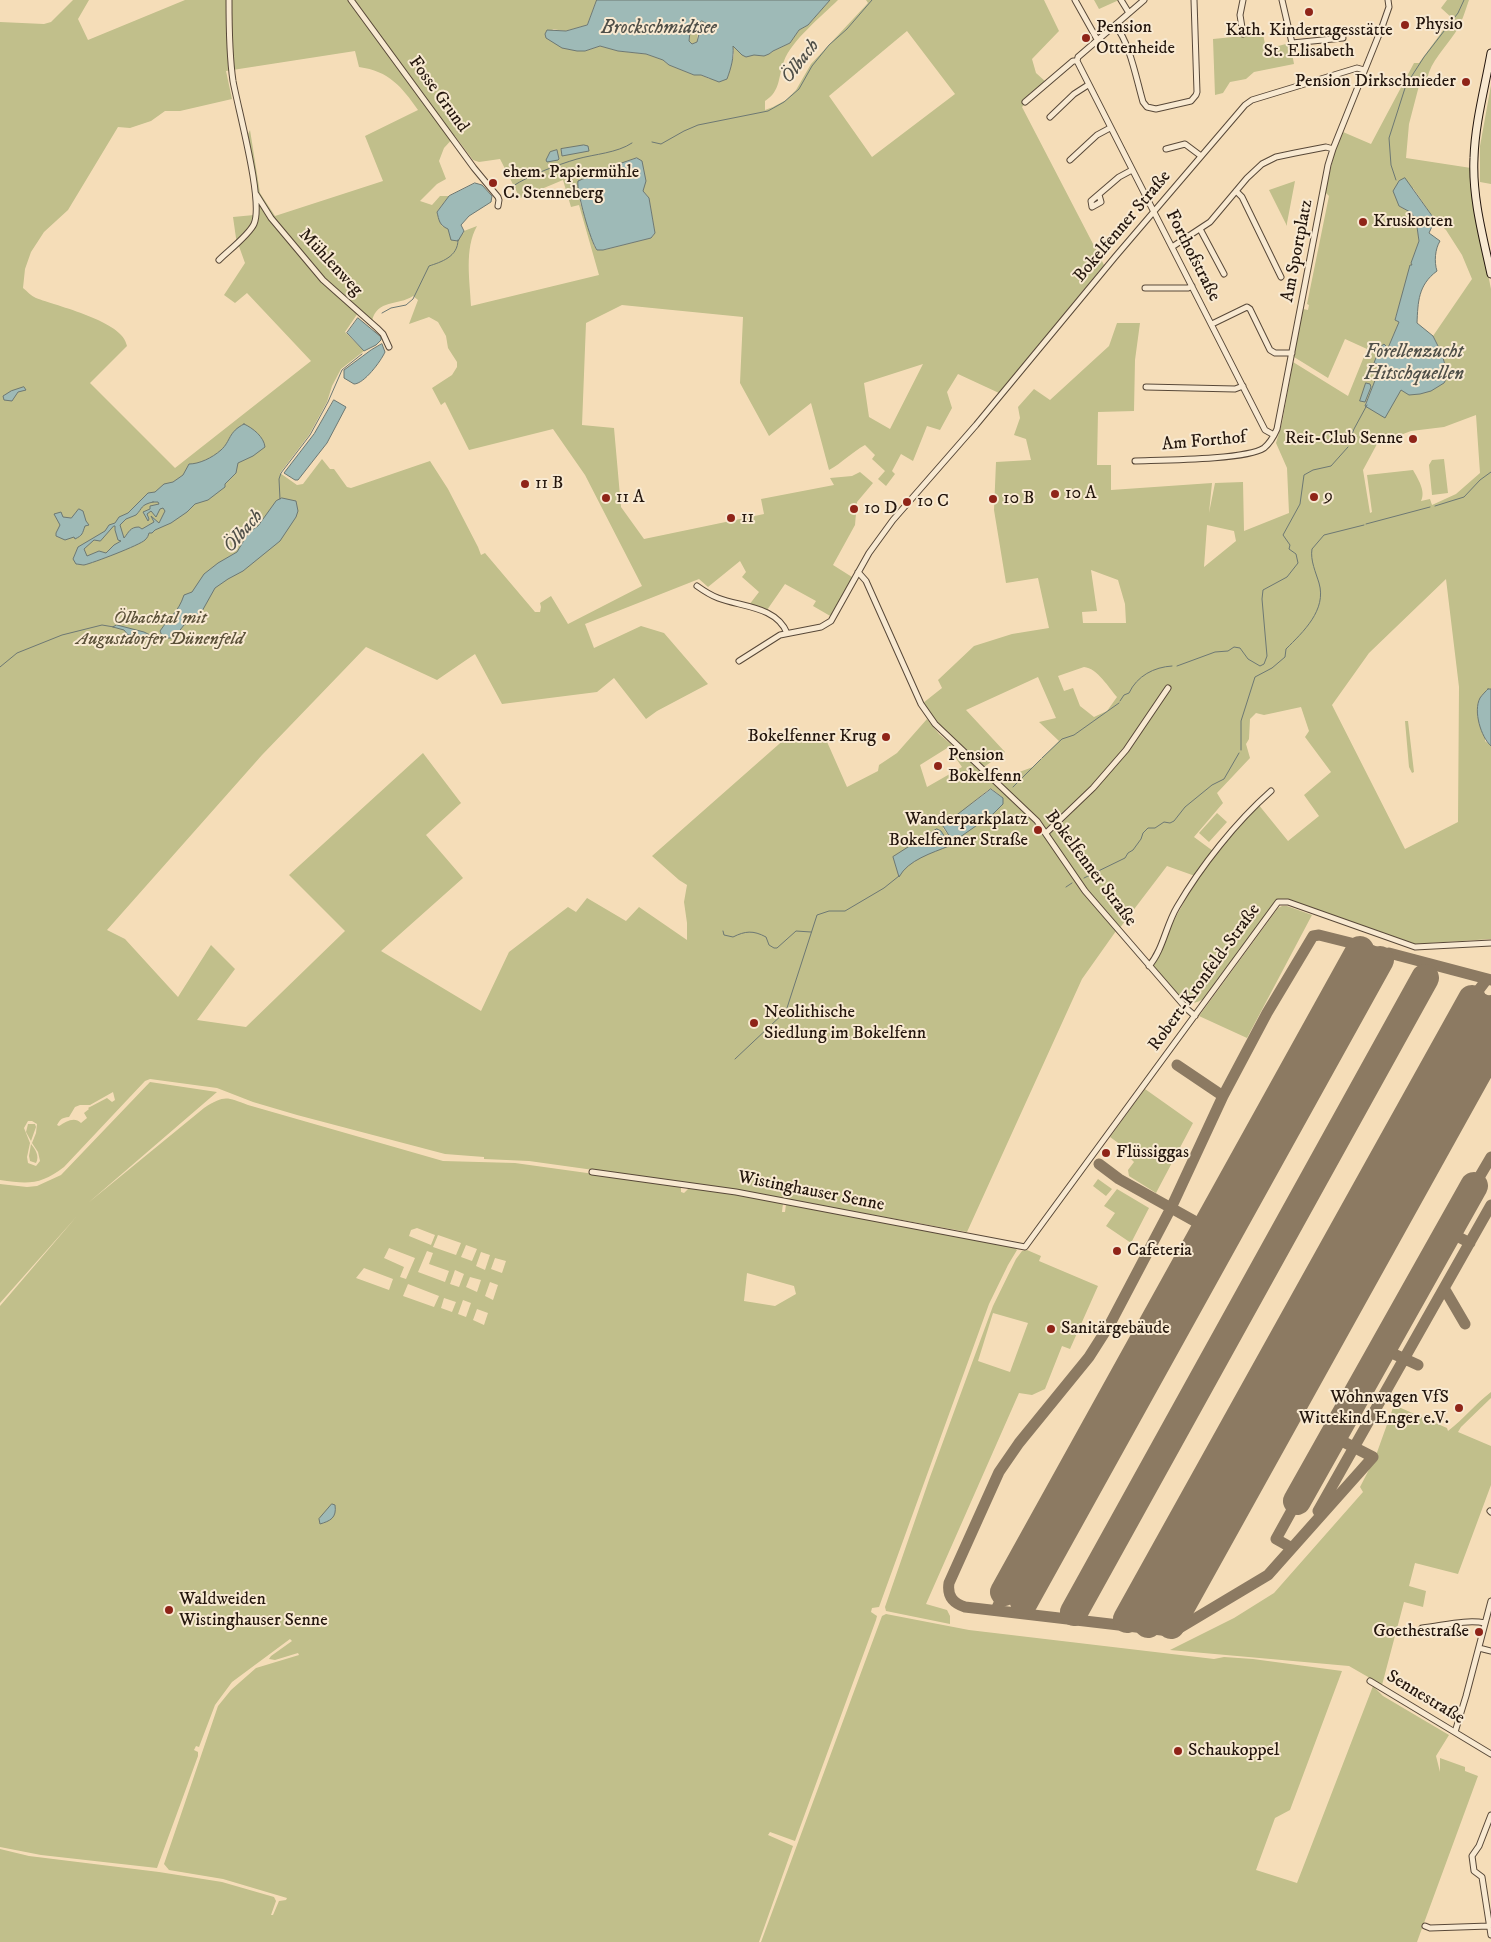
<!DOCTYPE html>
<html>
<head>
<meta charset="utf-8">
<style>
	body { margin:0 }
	canvas { display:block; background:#f5ddb8 }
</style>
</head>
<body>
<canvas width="1491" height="1942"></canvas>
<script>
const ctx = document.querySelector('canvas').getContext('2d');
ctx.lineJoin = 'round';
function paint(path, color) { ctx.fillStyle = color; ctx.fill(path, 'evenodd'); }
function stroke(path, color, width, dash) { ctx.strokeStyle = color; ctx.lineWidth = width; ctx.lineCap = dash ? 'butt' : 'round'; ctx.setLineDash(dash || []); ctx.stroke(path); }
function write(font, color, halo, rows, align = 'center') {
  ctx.font = font + ' "IM FELL DW Pica",serif'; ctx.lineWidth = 4; ctx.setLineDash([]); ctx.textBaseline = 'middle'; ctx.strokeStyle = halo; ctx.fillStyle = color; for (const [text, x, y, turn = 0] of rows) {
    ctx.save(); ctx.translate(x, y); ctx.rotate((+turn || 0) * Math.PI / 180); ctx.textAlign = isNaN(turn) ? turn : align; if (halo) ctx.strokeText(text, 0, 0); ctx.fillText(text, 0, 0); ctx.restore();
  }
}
paint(new Path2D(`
	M73,0H89L78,19L88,40L185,0H599L596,2L587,25L565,31L552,29L585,51L600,46L618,51L646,54L663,60L669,65L694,75H701L710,79H727L734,55L733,46L738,51L761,56L769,54L773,51L790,43L799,30L808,25L830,0H838C823,15 791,41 784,61C778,76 781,91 765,101V110L773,107L786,100L796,90L811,64L868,3L866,0H1044L1059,31L1032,59L1036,73L1046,82L1022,107L1104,265L999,393L958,374L947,392L952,408L940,430L927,426L913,461L901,454L892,471L895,474L886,486L878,479L885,471L872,459L875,455L865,445C852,452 842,463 829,470L811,403L769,436L740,383L743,317L622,305L586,323L582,425L614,428L621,507L644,539L764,514L761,499L834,485L830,478L852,476L860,472L873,483L857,502L855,525L833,565L852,577L832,617L813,606L816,601L785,584L767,610L749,605L759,592L742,577L746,572L740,561L708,587L699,579L585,624L594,648L641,626L664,633L708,684L657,711L646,719L614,678L597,692L502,704L475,654L437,680L366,647L262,755L107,930L125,939L178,997L211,945L235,969L197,1020L246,1027L345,931L289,875L423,753L461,803L426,835L463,878L381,951L481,1011L509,952L568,907L576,912L587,898L626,921L639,907L687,940V923L684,902L687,885L679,880L652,856L787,737L824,735L847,787L878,771L879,765L897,753L927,719L939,734L952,745L920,765L927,787L962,767L950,750L955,746L1036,822L1076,883L1116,931L1082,979L967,1232L737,1190L529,1161L484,1159V1157L445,1154L297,1115L253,1102L217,1088L150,1079L145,1081L64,1167C41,1185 28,1184 0,1180V22L44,24L51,22ZM907,31L955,94L872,157L829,96ZM355,51L359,67C389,71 402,87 418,110L365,136L383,181L275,216L260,193L250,130L248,134L258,203L254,215L233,217L236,238L245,263L224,295L235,303L247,293L311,361L175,468L90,383L127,346C124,321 56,306 36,298C31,296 27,291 23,288L25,269L31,252L44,232L68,210L118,127L130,128L151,121L165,111H180L232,99L226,71ZM455,136L473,160L479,162L500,159L520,198L563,180L571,207L579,205L599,275L471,306C470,281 464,249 477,226L464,231L463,234L442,226L437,212L449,196H440L432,205L420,201L437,184L446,179L439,161L444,148ZM637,158L643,191L649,198L655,233L651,238L604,250H597L594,246L580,202V197L588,178L602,171L607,172L609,168ZM413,296L418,300L409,324L429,317L438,322L446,336L448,348L457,362V367L452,375L432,388L441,405L445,402L469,450L553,429L585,475L642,586L568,624L551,596L540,603L541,607L540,612H535L485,553L481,555L478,547L448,489L430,461L351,488L347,487L334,469H330L322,459L303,484L297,485L280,473L309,435L327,402L332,386L341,369L364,351L345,332L360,310L372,321C377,299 398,306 413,296ZM923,364L890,429L869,417L864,383ZM992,789L1003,798L953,842L943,828L988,790ZM113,1092L115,1100L112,1102L107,1098L88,1108L89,1109L84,1113L87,1118L81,1123C74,1116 66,1122 59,1126L57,1125C61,1118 62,1118 69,1117L75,1107L80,1105H90ZM28,1121H32L37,1124L36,1133L32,1143L38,1152L40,1161L36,1166L28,1163L27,1157L30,1143L24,1128Z
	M1094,0H1119L1099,9Z
	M1447,0H1469C1465,11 1462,23 1455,33C1445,48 1431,61 1427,79L1421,78L1409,124L1406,158L1471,168L1481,239L1491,289V689H1488L1485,741L1491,746V939L1415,944L1288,899L1274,903L1206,997C1200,1002 1191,1005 1183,1003L1152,966C1171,922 1195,880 1224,842C1235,829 1247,817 1258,804L1288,841L1319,816L1304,795L1331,772L1305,737L1309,731L1301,707L1264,715L1256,713L1250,719L1249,739L1246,744L1250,758L1217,793L1223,803L1194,837L1213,851L1195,876L1167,866L1119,929L1087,891L1048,833L997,780L1033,767L1059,741L1039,722L1056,718L1038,677L966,710L1005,752L984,767L936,721L923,703L942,688L938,680L974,646L1012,634L1049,628L1038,578L1006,583L994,510L996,462L1031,460L1026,439L1014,435L1020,418L1018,407L1034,389L1050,400L1109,346L1117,323H1140L1135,360L1134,411L1098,412L1097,465H1111V490L1212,483L1209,513L1215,483L1243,482L1244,531L1289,513L1287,468L1276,443L1282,423L1293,362L1348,396L1367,349L1345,339L1328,378L1294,357L1303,309L1308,310L1309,305L1307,304L1329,196L1325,192L1335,151L1343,132L1371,144L1414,63H1419L1452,18L1441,8ZM1413,188L1435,220L1446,230L1462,255L1472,279L1433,336L1442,354L1448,376L1401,390L1365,405L1399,322L1395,319L1419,241L1417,227L1412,213L1399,206ZM1476,415L1480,473L1456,494L1432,505L1430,499L1421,501C1426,491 1418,479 1413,470L1367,475L1372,512L1370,513L1363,470L1377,444L1411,431L1444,427ZM1207,525L1234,531L1236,541L1204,567ZM1091,570L1118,580L1125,604L1126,623H1083L1082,612L1097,611ZM1446,579L1459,687L1458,822L1405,849L1332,705L1369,653ZM1084,667C1097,668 1109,688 1117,697L1107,711L1094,717L1080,706L1073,688L1064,691L1058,676Z
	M702,21L714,28L703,29L698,31L697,42L692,44L689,41L690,32Z
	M1263,34L1266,49L1290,43L1294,64L1254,72L1246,79L1230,82L1223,93L1215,95L1213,39Z
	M1491,85V184L1480,182V146Z
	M1295,181L1287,223V226L1269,190Z
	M1444,459L1448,493L1432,495L1429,465L1432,460Z
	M1405,721H1408L1414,772L1412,773L1409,767Z
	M1217,813L1227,822L1209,842L1199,833Z
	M1282,906H1287L1312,915L1247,1038L1199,1016L1278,908Z
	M150,1082L217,1092L88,1203L204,1108C225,1095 226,1097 248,1105L443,1161L515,1163L681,1186V1192L684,1193L689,1188L700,1189L783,1203L782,1212H785L786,1204L1013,1247L1017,1250L1008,1265L989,1304L879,1607L872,1608L871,1612L877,1616L876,1620L795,1841L770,1832L768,1835L793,1846L759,1942H0V1849L29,1856L159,1872L222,1882L274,1897L276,1901L271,1915H273L279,1901L286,1900L287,1898L223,1879L169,1870L164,1864L218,1706L231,1690L256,1668L299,1655L298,1653L275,1660L269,1659L271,1656L292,1641L290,1639L232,1682L215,1705L199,1747L196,1746L194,1750L198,1752V1756L157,1868L41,1855L0,1847V1306L77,1216L0,1303V1184L27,1187L37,1186L61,1175ZM417,1228L435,1235L431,1245L409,1236L411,1230ZM438,1235L461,1243L456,1255L433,1247ZM466,1245L477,1249L472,1261L461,1257ZM389,1248L415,1258L406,1279L400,1277L404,1267L384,1258ZM427,1251L433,1253L429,1264L449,1271L445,1282L418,1272ZM481,1252L490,1255L485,1270L476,1266ZM495,1258L506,1261L502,1273L491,1269ZM364,1268L393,1279L389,1290L356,1278ZM455,1270L464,1274L459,1287L450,1284ZM747,1273L794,1286L796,1294L775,1306L744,1301ZM470,1277L481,1280L477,1292L466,1287ZM490,1282L498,1285L493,1300L485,1296ZM408,1284L439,1296L434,1307L403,1296ZM444,1298L456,1302L452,1312L441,1308ZM463,1300L471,1303L466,1317L458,1314ZM477,1309L488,1313L484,1325L473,1320Z
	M1145,1089L1193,1123L1156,1193L1129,1176L1128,1170L1134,1162L1130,1158L1132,1153L1110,1137Z
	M28,1124H35L36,1127L31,1141L26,1132Z
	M31,1144C35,1149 40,1156 36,1163L30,1161L29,1156Z
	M1098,1179L1112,1189L1106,1196L1093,1186Z
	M1117,1189L1149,1208L1131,1243L1106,1226L1115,1213L1104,1206Z
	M1027,1250L1041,1256L1039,1261L1098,1286L1070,1349L1062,1346L1045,1389L1032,1395L1019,1393L926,1604L947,1610L950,1616V1624L886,1611L885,1607L930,1477L993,1306L1016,1259L1022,1251ZM993,1313L1028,1323L1010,1372L978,1361Z
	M1491,1392V1398L1461,1427L1458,1432L1491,1446V1485L1458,1574L1415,1563L1409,1586L1426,1591L1423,1607L1404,1602L1382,1685L1349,1666L1170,1650L1234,1618L1274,1593L1363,1492L1360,1487L1375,1458L1394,1405L1447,1428L1448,1431C1464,1419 1475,1404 1491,1392Z
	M886,1614L969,1630L1214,1659L1224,1657L1253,1659L1342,1671L1290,1810L1275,1818L1256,1870L1297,1883L1373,1686L1383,1696L1449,1735L1436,1756L1440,1772V1758L1465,1767V1771L1478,1776L1417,1942H761L882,1616Z`), '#c1bf8b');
const water = new Path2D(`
	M597,0H830L808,25L799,30L790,43L773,51L769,54L764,56L754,55L746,57L742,55L733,46C734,58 731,68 727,79L719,82L701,75H694L669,65L663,60L646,54L618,51L600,46L585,51H577L562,48L546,38L545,34L547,30L566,31L587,25ZM702,21L714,28L700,30L697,42L692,44L689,41L690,32Z
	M584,145L588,146L589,151L562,156L561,149Z
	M557,150L559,159L558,160L547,162L546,160L550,152Z
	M637,158L642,161L646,181L643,191L649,198L655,233L651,238L603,250H597C591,243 576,190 578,181L602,171L607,172L608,168Z
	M1405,178L1435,220L1429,233L1440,241C1435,249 1434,262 1437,271C1418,285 1418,302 1417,323L1433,336L1442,354L1448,376L1444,383L1431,391L1420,394L1409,395L1401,390L1385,418L1365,406L1381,365L1374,363L1380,347L1384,344L1388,348L1399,322L1395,320L1410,265H1412L1411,263L1419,241L1417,227L1412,213L1399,206L1393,191L1399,181Z
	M475,183L482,185L492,196L491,202L469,216L461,225L464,231L458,241L451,240L448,229C439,225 439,220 437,212L449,196Z
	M358,318L381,337V340L376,345L364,351L347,333Z
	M382,344L385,352C381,361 364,384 354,384L344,378V370L371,350Z
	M1366,383L1370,384L1371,387L1365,402L1360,401Z
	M24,387L26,390L18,392L12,401L4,400L3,396L11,391Z
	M334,400L346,407L327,443L298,480H295L284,473L314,434Z
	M244,424C253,428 264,437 265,447L253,456L238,463L236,473L225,484V487L208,500L195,504L187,512L171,523L155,530L152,533H149C148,536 148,537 145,540C140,545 93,563 84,565C82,565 78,564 76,564L73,559L78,547L105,531L109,525L115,523L119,517L128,513L148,493L155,492L164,484L173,482L183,475L189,464C199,464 212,458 221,450C231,441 228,432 244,424ZM153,502H158L159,504L150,506V509L143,512L148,521L149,519L147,514L151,511L156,517L160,509L163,508L165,511L159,523L151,516L154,522L142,529L139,527C130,527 129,532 124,538L120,525L126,519L136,515C143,508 140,505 153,502ZM114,526H115V530L118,540L121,541L114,545L106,553L99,551L87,556L84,549L94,540L100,541Z
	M282,498L296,501L298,511L296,517L280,541L243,571L228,579L215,588L201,613L184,625L177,634L172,638H163L160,631C170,616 178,613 184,595L192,592L204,574L218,563L237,552L249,532L258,526L276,501Z
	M79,509L83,511L86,521L89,525L85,526C82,534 83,535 75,539L74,537L65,540L56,536V533L60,525L54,514L61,512L63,517L71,518Z
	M117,625L144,632L152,636L149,638L136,635H128L124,630L113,627Z
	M1488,689H1491V746C1481,737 1473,711 1480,698C1482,695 1486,691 1488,689Z
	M991,789L1003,798V804L993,814L953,842L943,826Z
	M937,829L941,831L949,843V846C932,853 908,860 899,877L893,857Z
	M332,1504L335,1505C337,1518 330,1521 320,1524L319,1519Z`);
paint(water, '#9ebab7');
stroke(water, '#6d7873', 1);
stroke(new Path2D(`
	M652,142L661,144L684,131L698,125L768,111L784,102L799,89L812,66L829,45L847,29L872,0
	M1396,180L1391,165L1389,138L1406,85L1424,57L1458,13L1464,0
	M513,186C530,175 557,165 577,159C595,154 617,153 632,143
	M382,313L391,308L406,305L413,299L429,266C441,262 458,257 458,240
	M1349,442L1354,429L1367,405
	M280,499L279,479L281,473L310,435L328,402L342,370L362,354
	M1435,506L1464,497L1480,480L1491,472
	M1366,524L1430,507
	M1177,666L1215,652L1228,651L1234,647L1240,648L1248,659L1260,666L1264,664L1267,656L1262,599L1263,590L1287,577L1298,563L1296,554L1289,549L1290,545L1283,535L1300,504L1304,475L1313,470L1331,466L1348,447
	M0,667L17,653L62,635L102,625L114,627
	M1120,701L1124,695L1129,693C1137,676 1154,667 1172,666
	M1241,750V721L1255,677L1272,668L1285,657L1286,649C1303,632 1327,610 1319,583C1316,573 1310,560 1312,549L1324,535L1364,525
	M1042,758L1062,739L1074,735L1119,703
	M1013,787L1041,759
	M1084,878L1125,858L1128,853L1133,850L1141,839L1143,833L1148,828H1155L1164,822L1170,823L1174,821L1185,807L1212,785L1224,779L1239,753
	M1066,887L1072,883
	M723,931L724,935L733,937C745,931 753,930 766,937L769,945L774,948H777L796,931L811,932
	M735,1059L786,1011L817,915L829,911H845L884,888L899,876`), '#6d7873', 1);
stroke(new Path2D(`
	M1475,995L1491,1003
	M1472,999L1487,979
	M1177,1065L1223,1096
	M1285,1086L1304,1096
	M1099,1164L1119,1179L1207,1228
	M1474,1186L1491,1157
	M1449,1232L1470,1243
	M1444,1288L1465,1324
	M1383,1349L1418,1365
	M1334,1437L1373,1457L1268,1575L1176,1630L1170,1631L965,1607C953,1603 947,1596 949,1583L999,1472L1019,1443L1089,1357L1110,1324L1171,1208L1223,1096L1267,1013L1313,936L1319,935L1359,945L1383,955L1389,953L1491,980
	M1080,1456L1099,1466
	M1188,1509L1225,1528
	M1318,1511L1491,1205
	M1292,1548L1276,1539L1297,1501
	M996,1610L1004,1592`), '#8c7a62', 11);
stroke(new Path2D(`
	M1297,1501L1474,1186
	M1004,1592L1360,950
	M1024,1602L1380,960
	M1074,1612L1425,978
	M1127,1619L1472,999
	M1148,1624L1491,1009
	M1171,1625L1491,1049`), '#8c7a62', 28);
const street = new Path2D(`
	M351,0L474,168L498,197L499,200L498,206
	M1075,0L1098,41
	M1121,0L1129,13
	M1282,0L1292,43L1343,38
	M1115,25C1130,43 1136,78 1143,102L1147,107L1156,109L1191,101L1196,95L1197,92L1194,0
	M1243,34L1240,15L1243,0
	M1077,61L1265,430L1274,435
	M1025,102L1073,61H1077L1078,57L1144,0
	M1050,117L1074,94L1088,85
	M1166,149L1185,144L1201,156
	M1070,160L1097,135L1110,128
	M1236,191L1242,197L1281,277
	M256,194L271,218L323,280L377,328L383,334L389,347
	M1099,195L1101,202L1092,207L1091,201L1119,177L1132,170
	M1200,229L1224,274
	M1172,247L1210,222L1247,178L1262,164L1276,157L1295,153L1326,147L1333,149
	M219,260C228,251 249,235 254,224C264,202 238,109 233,81C229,54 229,27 229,0
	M1145,288H1188L1192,286
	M1212,324L1247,307L1250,309L1270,350L1275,353H1292
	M1146,387L1235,389L1243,386
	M1135,461C1161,460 1246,460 1264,448C1270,443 1274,436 1277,429L1328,165L1333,149L1382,27L1389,7L1388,0
	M858,572L866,581L921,704L935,724L1037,821L1085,891L1187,1009L1195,1016
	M697,586C704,591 710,595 718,598C741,607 776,606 787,633
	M739,661L780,635L821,627L831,621L869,553L893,520L976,425L1115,257L1245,105L1252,100L1357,68L1364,70
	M1046,833L1093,788L1126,750L1168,688
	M1149,966C1163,950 1166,925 1177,907C1201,866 1236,822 1271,791
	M592,1172L736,1192L1025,1247L1278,902H1288L1415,947L1491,943
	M1490,1511L1491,1512
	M1422,1628C1442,1626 1466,1619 1485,1623
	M1479,1648L1491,1651
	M1370,1681L1491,1754
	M1455,1732L1466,1696L1491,1601
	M1491,1815L1479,1846L1472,1856L1474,1871L1482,1877L1491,1935
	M1425,1926L1430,1928L1489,1926`);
const secondary = new Path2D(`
	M1491,53C1485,87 1475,123 1474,158C1472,197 1483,237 1491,274`);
stroke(street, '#584838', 7);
stroke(secondary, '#24160d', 9);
stroke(street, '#f8e9d1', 5);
stroke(secondary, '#f8e9d1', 7);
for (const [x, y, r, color] of [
	[1309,12,5,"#8f2418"],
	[1405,25,5,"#8f2418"],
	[1086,38,5,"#8f2418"],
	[1466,82,5,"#8f2418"],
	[493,183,5,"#8f2418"],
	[1363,222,5,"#8f2418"],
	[1413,439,5,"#8f2418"],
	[525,484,5,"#8f2418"],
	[1055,494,5,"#8f2418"],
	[1314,497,5,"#8f2418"],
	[606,498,5,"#8f2418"],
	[993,499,5,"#8f2418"],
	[907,502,5,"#8f2418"],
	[854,509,5,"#8f2418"],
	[731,518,5,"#8f2418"],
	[886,737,5,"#8f2418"],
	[938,766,5,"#8f2418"],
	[1038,830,5,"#8f2418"],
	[754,1023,5,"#8f2418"],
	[1106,1153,5,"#8f2418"],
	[1117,1251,5,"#8f2418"],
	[1051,1329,5,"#8f2418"],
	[1459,1408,5,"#8f2418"],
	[169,1610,5,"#8f2418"],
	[1479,1632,5,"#8f2418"],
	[1178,1751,5,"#8f2418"]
]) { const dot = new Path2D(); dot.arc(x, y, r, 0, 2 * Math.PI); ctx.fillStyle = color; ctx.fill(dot); stroke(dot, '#f8e9d1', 2); }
write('18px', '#24160d', '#f8e9d1', [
	["Physio",1415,25],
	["Pension",1096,28],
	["Ottenheide",1096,49],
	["Kath. Kindertagesstätte",1309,31,"center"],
	["St. Elisabeth",1309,52,"center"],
	["Pension Dirkschnieder",1456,82,"right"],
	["ehem. Papiermühle",503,173],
	["C. Stenneberg",503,194],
	["Kruskotten",1373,222],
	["Reit-Club Senne",1403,439,"right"],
	["11 B",535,484],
	["10 A",1065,494],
	["9",1324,497],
	["11 A",616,498],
	["10 B",1003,499],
	["10 C",917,502],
	["10 D",864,509],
	["11",741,518],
	["Bokelfenner Krug",876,737,"right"],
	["Pension",948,756],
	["Bokelfenn",948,777],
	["Wanderparkplatz",1028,820,"right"],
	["Bokelfenner Straße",1028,841,"right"],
	["Neolithische",764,1013],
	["Siedlung im Bokelfenn",764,1034],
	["Flüssiggas",1116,1153],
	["Cafeteria",1127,1251],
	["Sanitärgebäude",1061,1329],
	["Wohnwagen VfS",1449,1398,"right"],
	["Wittekind Enger e.V.",1449,1419,"right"],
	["Waldweiden",179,1600],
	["Wistinghauser Senne",179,1621],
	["Goethestraße",1469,1632,"right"],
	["Schaukoppel",1188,1751]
], 'left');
write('18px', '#24160d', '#f8e9d1', [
	["Fosse Grund",438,95,54],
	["Bokelfenner Straße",1123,227,-50],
	["Am Sportplatz",1298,251,-79],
	["Forthofstraße",1192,256,63],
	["Mühlenweg",330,263,47],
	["Am Forthof",1204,442,-5],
	["Bokelfenner Straße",1090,869,53],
	["Robert-Kronfeld-Straße",1205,978,-54],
	["Wistinghauser Senne",811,1192,11],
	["Sennestraße",1425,1698,31]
]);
write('italic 18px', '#5b5139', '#f8e9d1', [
	["Ölbachtal mit",160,619],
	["Augustdorfer Dünenfeld",160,640]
]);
write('italic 19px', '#4f4f48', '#f8e9d1', [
	["Brockschmidtsee",659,29],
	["Ölbach",801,62,-52],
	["Forellenzucht",1414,353],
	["Hitschquellen",1414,375],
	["Ölbach",244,532,-49]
]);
</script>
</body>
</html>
